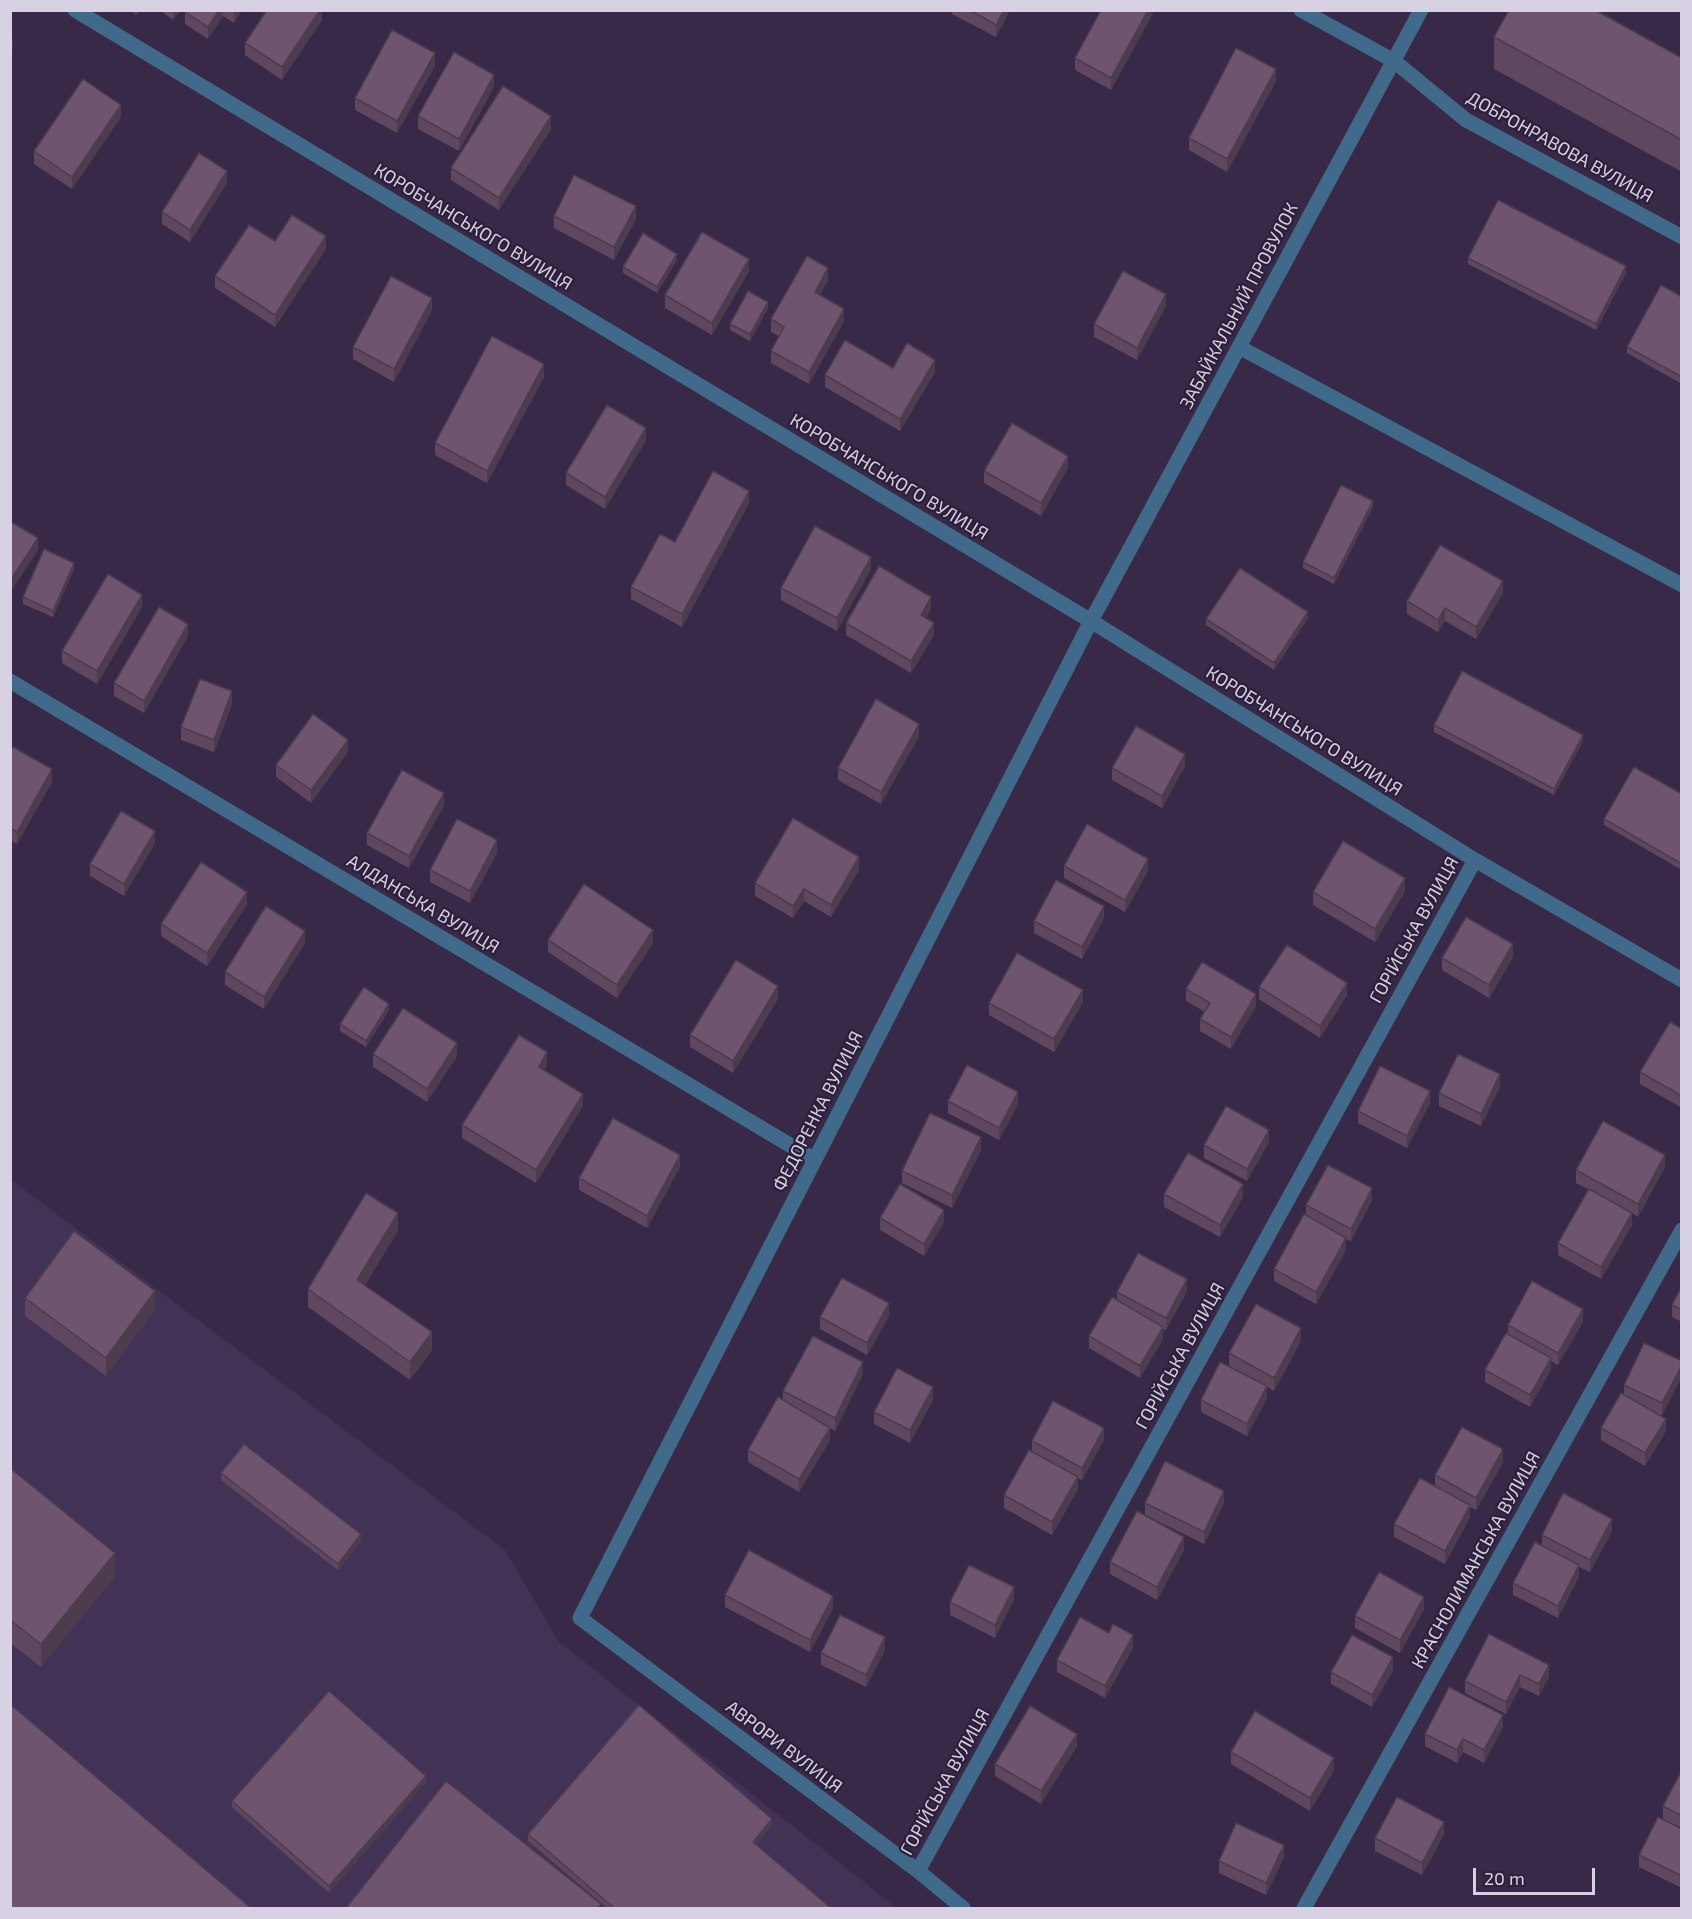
<!DOCTYPE html>
<html>
<head>
<meta charset="utf-8">
<style>
	body { margin:0 }
	#map { position:relative; width:1692px; height:1919px; overflow:hidden; background:#372947; font-family:"Exo 2",sans-serif }
	canvas { display:block }
	.frame { position:absolute; inset:0; border:12px solid #d8d0e3; pointer-events:none }
	.scale { position:absolute; left:1473px; top:1868px; width:122px; height:27px; box-sizing:border-box; border:3px solid #d8d0e3; border-top:0; padding-left:8px; font-size:18px; line-height:21px; white-space:nowrap; color:#d8d0e3; -webkit-text-stroke:4px #2d203c; paint-order:stroke }
</style>
</head>
<body>
<div id="map">
<canvas width="1692" height="1919"></canvas>
<div class="frame"></div>
<div class="scale">20 m</div>
</div>
<script>
const ctx = document.querySelector('canvas').getContext('2d');
ctx.lineJoin = 'round';
function paint(path, color) { ctx.fillStyle = color; ctx.fill(path, 'evenodd'); }
function stroke(path, color, width, dash) { ctx.strokeStyle = color; ctx.lineWidth = width; ctx.lineCap = dash ? 'butt' : 'round'; ctx.setLineDash(dash || []); ctx.stroke(path); }
function write(font, color, halo, rows, align = 'center') {
  ctx.font = font + ' "Exo 2",sans-serif'; ctx.lineWidth = 4.5; ctx.setLineDash([]); ctx.textBaseline = 'middle'; ctx.strokeStyle = halo; ctx.fillStyle = color; for (const [text, x, y, turn = 0] of rows) {
    ctx.save(); ctx.translate(x, y); ctx.rotate((+turn || 0) * Math.PI / 180); ctx.textAlign = isNaN(turn) ? turn : align; if (halo) ctx.strokeText(text, 0, 0); ctx.fillText(text, 0, 0); ctx.restore();
  }
}
paint(new Path2D(`
	M10,1179L505,1550L559,1642L897,1908H11Z`), '#423256');
stroke(new Path2D(`
	M75,10L1091,621L1475,860L1682,980
	M1301,10L1394,61L1466,120L1682,237
	M1239,347L1682,585
	M10,681L815,1160
	M918,1871L1475,860
	M963,1908L918,1871L580,1618L1091,621L1421,10
	M1304,1908L1682,1230`), '#41698a', 15);
paint(new Path2D(`
	M130,10H140L136,15Z
	M160,10H180L173,20Z
	M185,10H242L234,23L223,16L208,39L185,24Z
	M322,10V20L282,80L245,55V43Z
	M952,10H1010L996,37L952,14Z
	M1153,10V13L1111,90L1075,70V58Z
	M1494,37L1682,58V172L1494,69Z
	M435,66L397,133L355,110V98Z
	M1276,81L1227,172L1189,150V138Z
	M494,87L459,151L418,129V116Z
	M121,117L72,189L34,164V151Z
	M551,129L499,210L451,180V168Z
	M227,183L190,242L162,224V212Z
	M554,216L636,219L614,260L554,228Z
	M275,241L326,249L275,327L215,288V276Z
	M1468,258L1626,273L1596,330L1468,264Z
	M677,260L657,293L623,273V267Z
	M749,271L712,335L665,308V295Z
	M828,280L820,295L844,321L809,384L771,363V351L779,336L771,332V319Z
	M1682,297V384L1627,353V347Z
	M1166,306L1137,360L1094,337V324Z
	M768,308L750,341L730,330V324Z
	M432,310L394,382L353,359V347Z
	M893,368L935,372L900,431L825,387V375Z
	M544,377L487,483L435,455V443Z
	M646,440L605,509L566,485V473Z
	M1068,468L1041,516L984,483V471Z
	M749,503L682,627L631,599V587L675,542Z
	M1373,507L1334,584L1303,568V562Z
	M74,569L53,617L23,604V597Z
	M871,569L837,631L781,600V588Z
	M1503,593L1476,639L1445,621L1438,632L1407,614V601Z
	M142,607L97,684L62,663V651Z
	M931,609L926,618L934,635L911,673L846,635V623Z
	M1308,618L1274,670L1206,625V619Z
	M188,636L144,713L114,696V683Z
	M232,704L214,752L181,740V727Z
	M1434,725L1583,741L1554,795L1434,732Z
	M919,736L881,804L838,780V768Z
	M10,752L52,782L17,844L10,840Z
	M348,752L311,803L276,777V765Z
	M1185,766L1162,808L1112,780V768Z
	M1682,794V870L1604,825V819Z
	M444,805L409,868L367,845V833Z
	M155,843L124,896L90,876V864Z
	M497,853L470,903L430,882V870Z
	M1064,866L1148,871L1125,912L1064,878Z
	M859,870L831,917L804,901L793,918L755,896V883Z
	M1405,891L1375,942L1313,905V892Z
	M247,904L207,966L161,936V924Z
	M1104,918L1082,959L1034,933V921Z
	M548,940L653,943L617,998L548,952Z
	M305,943L264,1009L225,985V972Z
	M1513,957L1489,998L1442,970V958Z
	M1259,987L1347,995L1320,1038L1259,999Z
	M1186,989L1256,1006L1231,1049L1200,1031V1019L1205,1012L1186,1001Z
	M778,999L733,1073L690,1047V1035Z
	M1083,1002L1054,1052L989,1015V1003Z
	M389,1010L366,1047L340,1031V1024Z
	M1682,1029V1108L1640,1084V1072Z
	M373,1054L457,1056L427,1102L373,1067Z
	M547,1065L544,1070L583,1106L536,1183L462,1138V1125Z
	M1500,1087L1481,1126L1439,1106V1093Z
	M948,1101L1018,1104L999,1140L948,1113Z
	M1430,1103L1407,1148L1358,1123V1111Z
	M1269,1142L1247,1181L1204,1158V1145Z
	M981,1150L952,1208L902,1183V1171Z
	M680,1167L647,1228L579,1190V1178Z
	M1665,1167L1638,1217L1632,1213V1225L1601,1279L1558,1255V1243L1588,1189L1576,1183V1170Z
	M1164,1194L1243,1197L1220,1237L1164,1207Z
	M1372,1200L1351,1241L1346,1239V1250L1316,1304L1274,1281V1269L1306,1216V1205Z
	M880,1218L944,1222L924,1256L880,1230Z
	M398,1231L365,1285L432,1350L410,1380L308,1307V1289Z
	M1682,1286V1322L1672,1317V1305Z
	M1187,1291L1166,1330L1163,1329V1339L1140,1378L1089,1348V1336L1117,1300V1292Z
	M25,1298L155,1309L106,1376L25,1316Z
	M889,1316L867,1355L820,1329V1317Z
	M1583,1322L1558,1365L1551,1361V1370L1530,1407L1485,1382V1370L1508,1333V1325Z
	M1301,1341L1274,1391L1267,1387V1398L1247,1436L1201,1412V1400L1229,1366V1353Z
	M1682,1361L1662,1416L1653,1411L1666,1431L1645,1466L1601,1440V1428L1624,1395V1385Z
	M863,1374L835,1431L830,1428V1440L799,1492L748,1462V1450L783,1400V1391Z
	M933,1400L910,1443L874,1424V1412Z
	M1104,1440L1082,1480L1078,1478V1489L1052,1535L1004,1508V1495L1032,1451V1441Z
	M1503,1462L1476,1510L1470,1507V1517L1445,1564L1394,1537V1524L1435,1486V1475Z
	M10,1468L115,1576L41,1667L10,1643Z
	M221,1473L361,1541L338,1570L221,1480Z
	M1145,1503H1224L1204,1544L1145,1515Z
	M1612,1531L1590,1572L1579,1567V1577L1558,1618L1513,1595V1583L1542,1545V1535Z
	M1184,1550L1157,1600L1110,1574V1562Z
	M725,1595L833,1608L810,1652L725,1607Z
	M1014,1599L995,1638L950,1615V1602Z
	M1424,1609L1400,1653L1355,1628V1616Z
	M1109,1633L1133,1648L1105,1698L1057,1672V1660Z
	M1489,1634L1549,1677L1539,1696L1520,1687L1506,1714L1465,1693V1681Z
	M885,1650L866,1687L821,1665V1653Z
	M1393,1670L1372,1707L1331,1684V1672Z
	M1503,1727L1484,1763L1463,1752L1457,1763L1425,1746V1734Z
	M1077,1746L1041,1804L995,1776V1764Z
	M1231,1752L1334,1770L1310,1811L1231,1764Z
	M1682,1770V1828L1663,1819V1806Z
	M426,1782L329,1893L232,1807V1801Z
	M772,1825L756,1844L831,1908H607L528,1841V1834Z
	M1682,1829V1888L1639,1867V1855Z
	M1444,1834L1422,1875L1375,1851V1838Z
	M1284,1857L1266,1895L1219,1873V1861Z`), '#5f485f');
paint(new Path2D(`
	M173,10H180L173,20Z
	M219,10H223V16L208,39V27Z
	M234,10H242L234,23Z
	M320,10H322V20L282,80V67Z
	M1004,10H1010L996,37V25Z
	M1148,10H1153V13L1111,90V78Z
	M13,38V50L10,54V42Z
	M435,53V66L397,133V121Z
	M1276,69V81L1227,172V159Z
	M494,75V87L459,151V139Z
	M121,105V117L72,189V177Z
	M551,116V129L499,210V198Z
	M227,171V183L190,242V230Z
	M636,206V219L614,260V247Z
	M326,236V249L275,327V315Z
	M677,254V260L657,293V287Z
	M749,259V271L712,335V323Z
	M1626,266V273L1596,330V324Z
	M828,268V280L815,304V292Z
	M1166,294V306L1137,360V348Z
	M432,298V310L394,382V369Z
	M768,302V308L750,341V334Z
	M844,309V321L809,384V372Z
	M935,360V372L900,431V419Z
	M544,364V377L487,483V471Z
	M646,428V440L605,509V497Z
	M1068,456V468L1041,516V503Z
	M749,491V503L682,627V614Z
	M1373,501V507L1334,584V578Z
	M38,538V550L10,593V581Z
	M871,557V569L837,631V618Z
	M74,563V569L53,617V611Z
	M1503,581V593L1476,639V627Z
	M142,595V607L97,684V671Z
	M931,597V609L921,628V615Z
	M1445,608V621L1438,632V620Z
	M1308,612V618L1274,670V663Z
	M934,623V635L911,673V661Z
	M188,624V636L144,713V701Z
	M232,691V704L214,752V740Z
	M919,724V736L881,804V792Z
	M1583,735V741L1554,795V789Z
	M348,740V752L311,803V790Z
	M1185,754V766L1162,808V796Z
	M52,769V782L17,844V832Z
	M444,793V805L409,868V856Z
	M155,831V843L124,896V884Z
	M497,840V853L470,903V891Z
	M859,857V870L831,917V905Z
	M1148,859V871L1125,912V900Z
	M1405,878V891L1375,942V929Z
	M804,889V901L793,918V906Z
	M247,892V904L207,966V953Z
	M1104,906V918L1082,959V947Z
	M653,930V943L617,998V985Z
	M305,931V943L264,1009V997Z
	M1513,944V957L1489,998V985Z
	M1347,983V995L1320,1038V1026Z
	M778,986V999L733,1073V1061Z
	M1083,990V1002L1054,1052V1039Z
	M1256,994V1006L1231,1049V1037Z
	M389,1004V1010L366,1047V1041Z
	M457,1043V1056L427,1102V1089Z
	M547,1052V1065L539,1079V1067Z
	M1500,1074V1087L1481,1126V1114Z
	M1430,1091V1103L1407,1148V1136Z
	M1018,1092V1104L999,1140V1128Z
	M583,1094V1106L536,1183V1170Z
	M1269,1130V1142L1247,1181V1169Z
	M981,1137V1150L952,1208V1195Z
	M680,1155V1167L647,1228V1216Z
	M1665,1155V1167L1638,1217V1204Z
	M1243,1184V1197L1220,1237V1225Z
	M1372,1188V1200L1351,1241V1229Z
	M944,1210V1222L924,1256V1244Z
	M398,1213V1231L357,1298V1280Z
	M1632,1213V1225L1601,1279V1267Z
	M1346,1238V1250L1316,1304V1292Z
	M1187,1279V1291L1166,1330V1318Z
	M155,1291V1309L106,1376V1358Z
	M889,1303V1316L867,1355V1343Z
	M1583,1309V1322L1558,1365V1353Z
	M1163,1327V1339L1140,1378V1366Z
	M1301,1328V1341L1274,1391V1378Z
	M432,1332V1350L410,1380V1362Z
	M1551,1358V1370L1530,1407V1395Z
	M863,1362V1374L835,1431V1418Z
	M1682,1365V1377L1662,1416V1403Z
	M1267,1386V1398L1247,1436V1424Z
	M933,1387V1400L910,1443V1430Z
	M1666,1419V1431L1645,1466V1453Z
	M830,1428V1440L799,1492V1479Z
	M1104,1428V1440L1082,1480V1468Z
	M1503,1449V1462L1476,1510V1498Z
	M1078,1477V1489L1052,1535V1522Z
	M1224,1491V1503L1204,1544V1532Z
	M1470,1505V1517L1445,1564V1551Z
	M1612,1519V1531L1590,1572V1560Z
	M361,1534V1541L338,1570V1564Z
	M1184,1537V1550L1157,1600V1587Z
	M115,1553V1576L41,1667V1644Z
	M1579,1565V1577L1558,1618V1606Z
	M1014,1587V1599L995,1638V1625Z
	M833,1596V1608L810,1652V1640Z
	M1424,1597V1609L1400,1653V1640Z
	M1133,1635V1648L1105,1698V1686Z
	M885,1637V1650L866,1687V1675Z
	M1393,1657V1670L1372,1707V1695Z
	M1549,1665V1677L1539,1696V1684Z
	M1520,1675V1687L1506,1714V1702Z
	M1503,1715V1727L1484,1763V1750Z
	M1077,1734V1746L1041,1804V1791Z
	M1463,1739V1752L1457,1763V1750Z
	M1334,1758V1770L1310,1811V1798Z
	M426,1776V1782L329,1893V1886Z
	M772,1819V1825L753,1848V1842Z
	M1444,1822V1834L1422,1875V1863Z
	M1284,1845V1857L1266,1895V1883Z`), '#4d3b4e');
const building = new Path2D(`
	M185,10H219L208,27L185,12Z
	M267,10H320L282,67L245,43Z
	M970,10H1004L996,25Z
	M1101,10H1148L1111,78L1075,58Z
	M1509,10H1595L1682,58V140L1494,37Z
	M392,30L435,53L397,121L355,98Z
	M1236,48L1276,69L1227,159L1189,138Z
	M454,52L494,75L459,139L418,116Z
	M83,79L121,105L72,177L34,151Z
	M503,86L551,116L499,198L451,168Z
	M199,153L227,171L190,230L162,212Z
	M574,175L636,206L614,247L554,216Z
	M1498,200L1626,266L1596,324L1468,258Z
	M292,215L326,236L275,315L215,276L249,225L275,241Z
	M702,232L749,259L712,323L665,295Z
	M643,233L677,254L657,287L623,267Z
	M807,256L828,268L815,292L844,309L809,372L771,351L784,327L771,319Z
	M1123,271L1166,294L1137,348L1094,324Z
	M391,276L432,298L394,369L353,347Z
	M1661,285L1682,297V377L1627,347Z
	M748,291L768,302L750,334L730,324Z
	M492,336L544,364L487,471L435,443Z
	M845,340L893,368L907,343L935,360L900,419L825,375Z
	M607,405L646,428L605,497L566,473Z
	M1012,423L1068,456L1041,503L984,471Z
	M713,471L749,491L682,614L631,587L660,534L675,542Z
	M1341,485L1373,501L1334,578L1303,562Z
	M10,521L38,538L10,581Z
	M815,526L871,557L837,618L781,588Z
	M1440,545L1503,581L1476,627L1445,608L1438,620L1407,601Z
	M44,549L74,563L53,611L23,597Z
	M879,566L931,597L921,615L934,623L911,661L846,623Z
	M1240,568L1308,612L1274,663L1206,619Z
	M108,574L142,595L97,671L62,651Z
	M159,607L188,624L144,701L114,683Z
	M1462,671L1583,735L1554,789L1434,725Z
	M200,679L232,691L214,740L181,727Z
	M876,699L919,724L881,792L838,768Z
	M313,714L348,740L311,790L276,765Z
	M1136,726L1185,754L1162,796L1112,768Z
	M13,747L52,769L17,832L10,828V752Z
	M1634,767L1682,794V864L1604,819Z
	M402,770L444,793L409,856L367,833Z
	M121,811L155,831L124,884L90,864Z
	M793,818L859,857L831,905L804,889L793,906L755,883Z
	M457,819L497,840L470,891L430,870Z
	M1087,824L1148,859L1125,900L1064,866Z
	M1343,841L1405,878L1375,929L1313,892Z
	M201,862L247,892L207,953L161,924Z
	M1056,880L1104,906L1082,947L1034,921Z
	M584,884L653,930L617,985L548,940Z
	M266,906L305,931L264,997L225,972Z
	M1466,917L1513,944L1489,985L1442,958Z
	M1287,945L1347,983L1320,1026L1259,987Z
	M1017,953L1083,990L1054,1039L989,1003Z
	M736,960L778,986L733,1061L690,1035Z
	M1202,962L1256,994L1231,1037L1200,1019L1210,1003L1186,989Z
	M364,987L389,1004L366,1041L340,1024Z
	M403,1008L457,1043L427,1089L373,1054Z
	M1670,1022L1682,1029V1096L1640,1072Z
	M519,1035L547,1052L539,1067L583,1094L536,1170L462,1125Z
	M1458,1054L1500,1074L1481,1114L1439,1093Z
	M967,1065L1018,1092L999,1128L948,1101Z
	M1380,1066L1430,1091L1407,1136L1358,1111Z
	M1226,1106L1269,1130L1247,1169L1204,1145Z
	M930,1113L981,1137L952,1195L902,1171Z
	M613,1118L680,1155L647,1216L579,1178Z
	M1603,1121L1665,1155L1638,1204L1576,1170Z
	M1188,1153L1243,1184L1220,1225L1164,1194Z
	M1328,1165L1372,1188L1351,1229L1306,1205Z
	M900,1184L944,1210L924,1244L880,1218Z
	M1589,1189L1632,1213L1601,1267L1558,1243Z
	M366,1193L398,1213L357,1280L432,1332L410,1362L308,1289Z
	M1304,1214L1346,1238L1316,1292L1274,1269Z
	M74,1231L155,1291L106,1358L25,1298Z
	M1138,1253L1187,1279L1166,1318L1117,1292Z
	M842,1278L889,1303L867,1343L820,1317Z
	M1532,1281L1583,1309L1558,1353L1508,1325Z
	M1682,1286V1310L1672,1305Z
	M1112,1297L1163,1327L1140,1366L1089,1336Z
	M1256,1304L1301,1328L1274,1378L1229,1353Z
	M1506,1333L1551,1358L1530,1395L1485,1370Z
	M813,1336L863,1362L835,1418L783,1391Z
	M1644,1343L1682,1361V1365L1662,1403L1624,1385Z
	M1220,1362L1267,1386L1247,1424L1201,1400Z
	M897,1368L933,1387L910,1430L874,1412Z
	M1621,1393L1666,1419L1645,1453L1601,1428Z
	M778,1397L830,1428L799,1479L748,1450Z
	M1053,1401L1104,1428L1082,1468L1032,1441Z
	M1462,1427L1503,1449L1476,1498L1435,1475Z
	M244,1444L361,1534L338,1564L221,1473Z
	M1029,1450L1078,1477L1052,1522L1004,1495Z
	M1165,1461L1224,1491L1204,1532L1145,1503Z
	M10,1468L115,1553L41,1644L10,1620Z
	M1420,1478L1470,1505L1445,1551L1394,1524Z
	M1563,1493L1612,1519L1590,1560L1542,1535Z
	M1137,1511L1184,1537L1157,1587L1110,1562Z
	M1535,1542L1579,1565L1558,1606L1513,1583Z
	M749,1550L833,1596L810,1640L725,1595Z
	M969,1565L1014,1587L995,1625L950,1602Z
	M1379,1572L1424,1597L1400,1640L1355,1616Z
	M840,1615L885,1637L866,1675L821,1653Z
	M1080,1617L1109,1633L1113,1624L1133,1635L1105,1686L1057,1660Z
	M1489,1634L1549,1665L1539,1684L1520,1675L1506,1702L1465,1681Z
	M1352,1635L1393,1657L1372,1695L1331,1672Z
	M1449,1687L1503,1715L1484,1750L1463,1739L1457,1750L1425,1734Z
	M329,1691L426,1776L329,1886L232,1801Z
	M10,1704L251,1908H10Z
	M639,1705L772,1819L753,1842L831,1908H614L528,1834Z
	M1030,1706L1077,1734L1041,1791L995,1764Z
	M1255,1711L1334,1758L1310,1798L1231,1752Z
	M1682,1770V1816L1663,1806Z
	M446,1781L601,1904L598,1908H346Z
	M1397,1797L1444,1822L1422,1863L1375,1838Z
	M1658,1817L1682,1829V1876L1639,1855Z
	M1236,1823L1284,1845L1266,1883L1219,1861Z`);
paint(building, '#6e546f');
stroke(building, '#4d3b4e', 1.5);
write('18px', '#d8d0e3', '#2d203c', [
	["ДОБРОНРАВОВА ВУЛИЦЯ",1560,147,29],
	["КОРОБЧАНСЬКОГО ВУЛИЦЯ",473,227,31],
	["ЗАБАЙКАЛЬНИЙ ПРОВУЛОК",1239,306,-62],
	["КОРОБЧАНСЬКОГО ВУЛИЦЯ",889,477,31],
	["КОРОБЧАНСЬКОГО ВУЛИЦЯ",1304,731,32],
	["АЛДАНСЬКА ВУЛИЦЯ",423,904,31],
	["ГОРІЙСЬКА ВУЛИЦЯ",1414,930,-61],
	["ФЕДОРЕНКА ВУЛИЦЯ",818,1111,-63],
	["ГОРІЙСЬКА ВУЛИЦЯ",1180,1356,-61],
	["КРАСНОЛИМАНСЬКА ВУЛИЦЯ",1476,1560,-61],
	["АВРОРИ ВУЛИЦЯ",784,1747,37],
	["ГОРІЙСЬКА ВУЛИЦЯ",945,1782,-61]
]);
</script>
</body>
</html>
